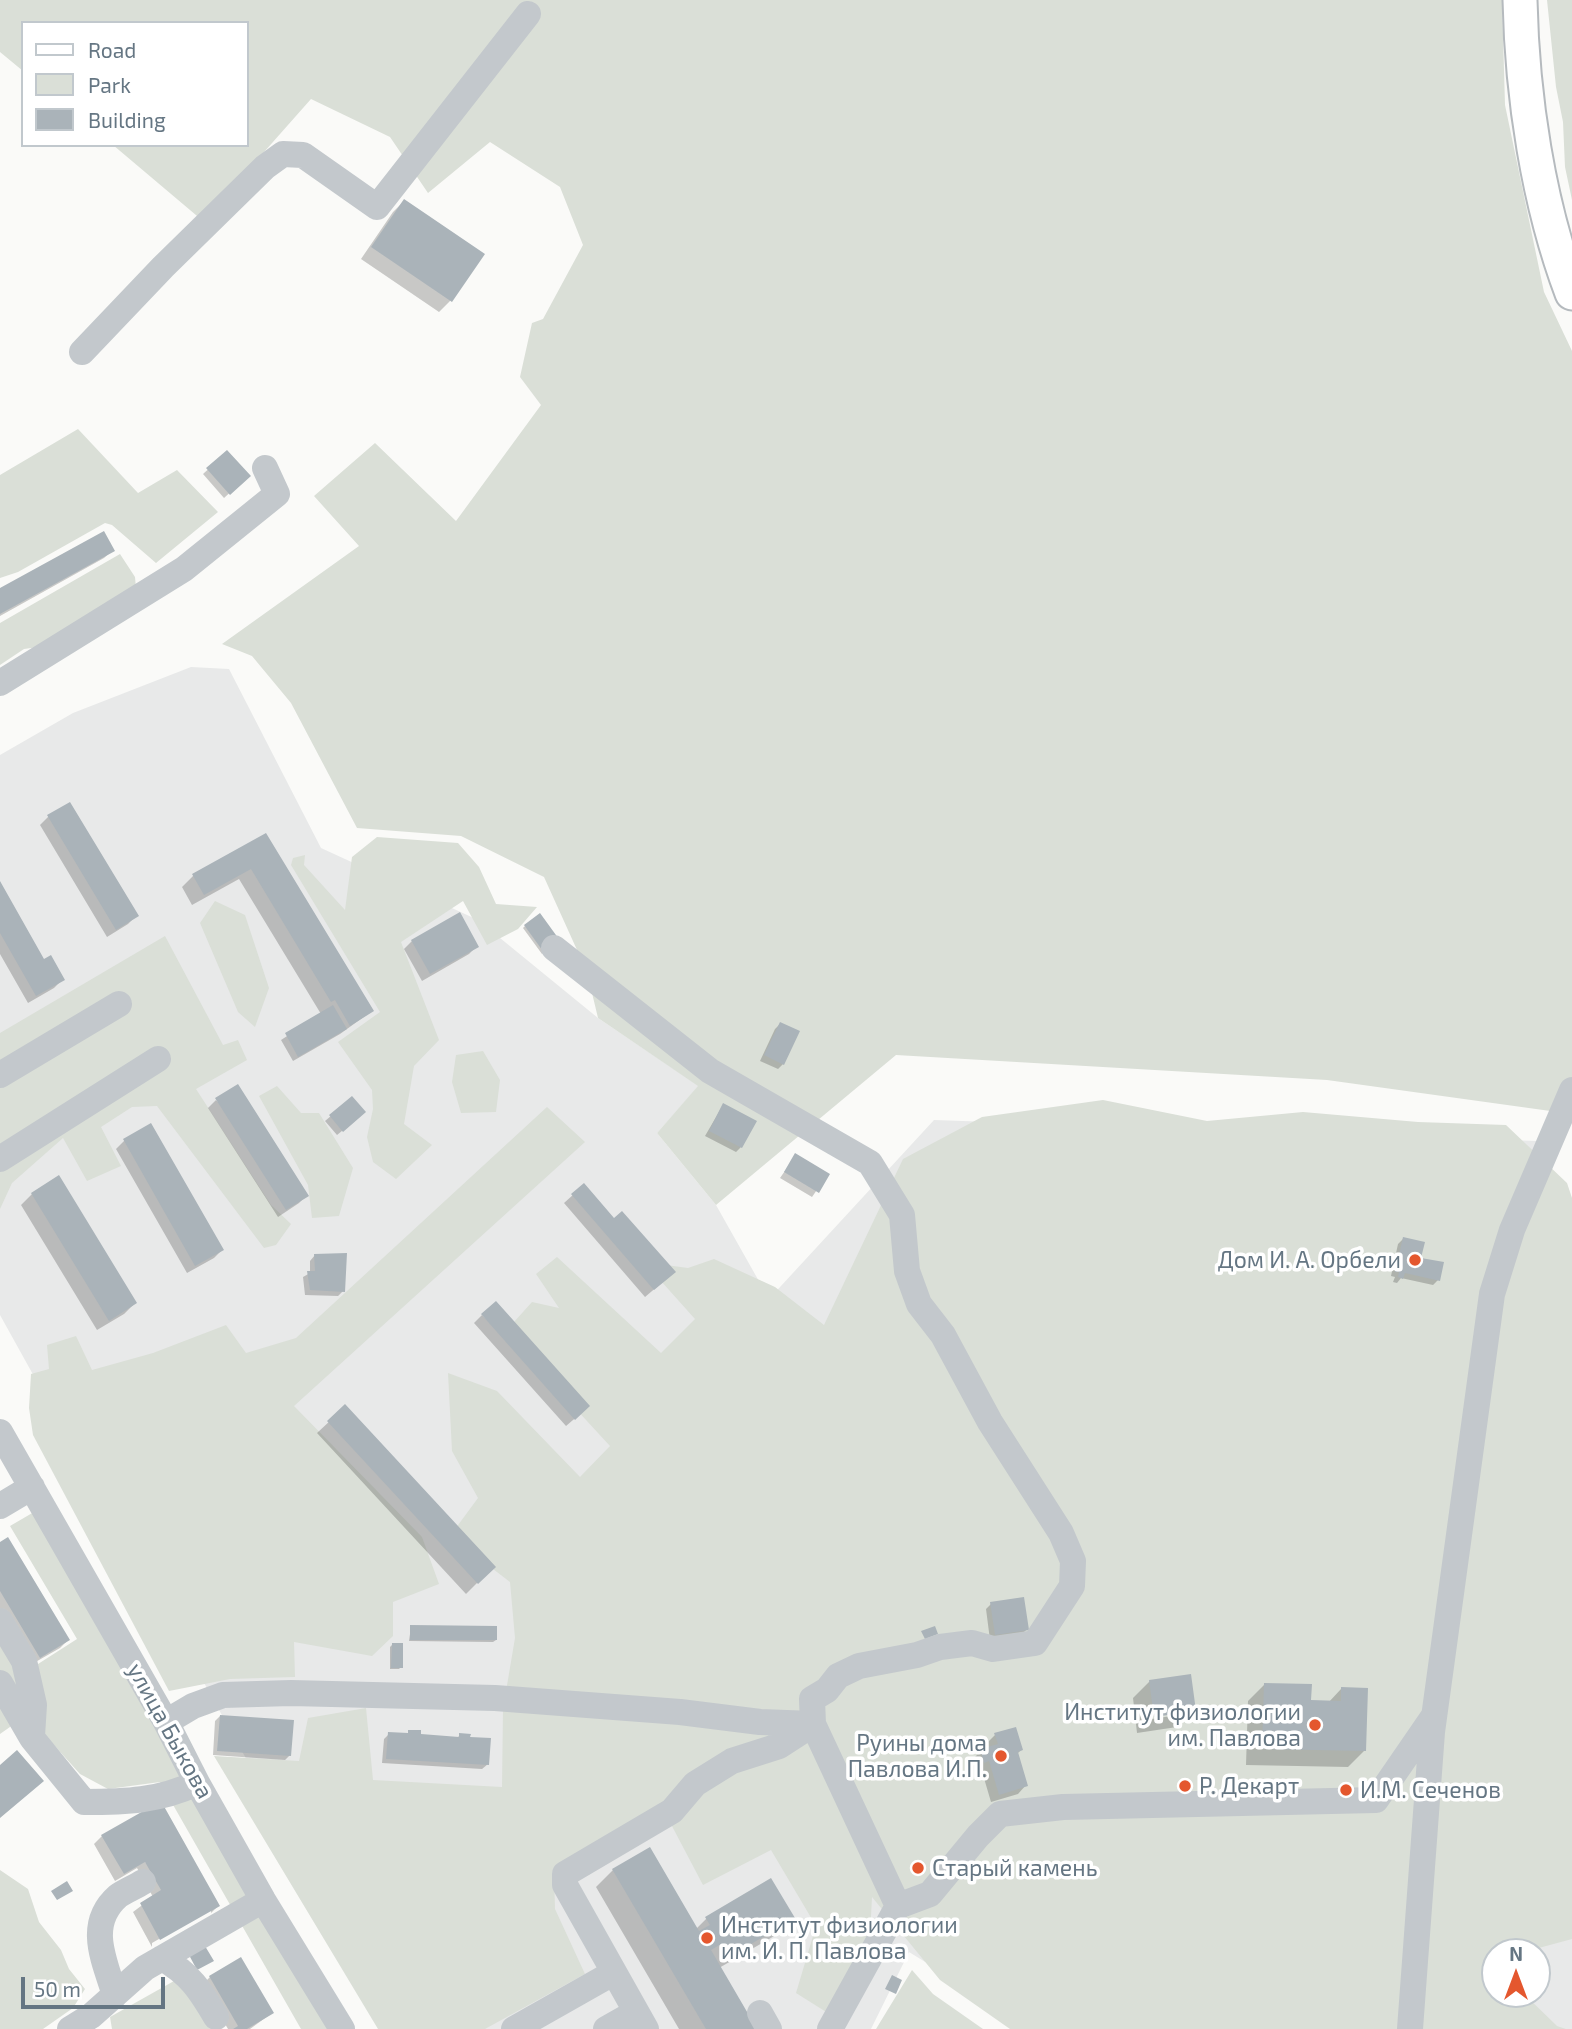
<!DOCTYPE html>
<html>
<head>
<meta charset="utf-8">
<style>
	body { margin:0 }
	#map { position:relative; width:1572px; height:2029px; overflow:hidden; background:#fafaf8; font-family:"Exo 2",sans-serif }
	canvas { display:block }
	.legend { position:absolute; left:21px; top:21px; width:228px; height:126px; box-sizing:border-box; background:#fff; border:2px solid #c1c8cd; margin:0; padding:9px 12px; list-style:none; font-size:21px; color:#657683 }
	.legend li { display:flex; align-items:center; gap:14px; height:35px }
	.legend b { width:35px; border:2px solid #c1c8cd }
	.north { position:absolute; left:1481px; top:1938px; width:70px; height:70px; box-sizing:border-box; background:#fff; border:2px solid #c1c8cd; border-radius:50%; rotate:0deg; font-size:19px; font-weight:700; line-height:28px; text-align:center; color:#657683 }
	.north::after { content:''; display:block; margin:auto; width:24px; height:32px; background:#e4572e; clip-path:polygon(50% 0,100% 100%,50% 72%,0 100%) }
	.scale { position:absolute; left:21px; top:1977px; width:144px; height:32px; box-sizing:border-box; border:4px solid #657683; border-top:0; padding-left:9px; font-size:21px; line-height:24px; white-space:nowrap; color:#657683; -webkit-text-stroke:5px #fff; paint-order:stroke }
</style>
</head>
<body>
<div id="map">
<canvas width="1572" height="2029"></canvas>
<ul class="legend">
<li><b style="height:9px;background:#fff"></b>Road</li>
<li><b style="height:19px;background:#dadfd7"></b>Park</li>
<li><b style="height:19px;background:#aab3b9"></b>Building</li>
</ul>
<div class="north">N</div>
<div class="scale">50 m</div>
</div>
<script>
const ctx = document.querySelector('canvas').getContext('2d');
ctx.lineJoin = 'round';
function paint(path, color) { ctx.fillStyle = color; ctx.fill(path, 'evenodd'); }
function stroke(path, color, width, dash) { ctx.strokeStyle = color; ctx.lineWidth = width; ctx.lineCap = dash ? 'butt' : 'round'; ctx.setLineDash(dash || []); ctx.stroke(path); }
function write(font, color, halo, rows, align = 'center') {
  ctx.font = font + ' "Exo 2",sans-serif'; ctx.lineWidth = 7; ctx.setLineDash([]); ctx.textBaseline = 'middle'; ctx.strokeStyle = halo; ctx.fillStyle = color; for (const [text, x, y, turn = 0] of rows) {
    ctx.save(); ctx.translate(x, y); ctx.rotate((+turn || 0) * Math.PI / 180); ctx.textAlign = isNaN(turn) ? turn : align; if (halo) ctx.strokeText(text, 0, 0); ctx.fillText(text, 0, 0); ctx.restore();
  }
}
paint(new Path2D(`
	M191,667L229,669L321,848L478,920L598,1018L699,1086L657,1133L716,1205L769,1299L934,1120L1537,1141L1572,1210V2029H1034L909,1952L871,2029H396L0,1315V755L73,713ZM1495,1952H1537V1994H1495Z`), '#e8e9e9');
paint(new Path2D(`
	M0,0H1502L1505,105L1544,292L1572,351V1114L1327,1080L896,1055L716,1205L657,1133L698,1086L598,1018L587,972L544,877L461,836L357,828L291,703L252,656L222,644L359,546L314,496L375,443L456,521L541,405L520,377L532,323L543,319L583,245L560,187L490,142L428,193L390,137L311,99L203,221L113,145H247V23H23V71L0,52Z
	M1547,0H1572V200L1565,167L1563,122L1556,87Z
	M78,429L138,493L177,470L218,512L156,563L112,525L105,523L18,572L0,578V475Z
	M120,554L135,577L136,588L83,641L24,649L0,665V623Z
	M377,837L458,843L479,867L496,904L537,907L518,929L487,945L463,901L401,942L439,1040L414,1066L404,1124L432,1145L396,1179L373,1162L367,1137L373,1109L372,1090L338,1042L380,1012L291,865L293,858L305,855L304,865L345,910L352,857Z
	M215,901L245,915L269,988L255,1027L238,1012L200,923Z
	M165,936L223,1045L238,1040L247,1060L196,1089L271,1205L291,1224L276,1245L264,1248L157,1106L132,1107L101,1127L121,1166L87,1181L63,1138L12,1183L0,1209V1033Z
	M483,1051L500,1080L496,1112L461,1113L452,1082L456,1055Z
	M277,1086L301,1113H319L353,1168L339,1216L312,1218L308,1185L259,1096Z
	M1103,1100L1207,1121L1303,1112L1418,1122L1506,1125L1567,1183L1572,1198V1939L1524,1952H1495V1994H1524L1557,2026L1566,2029H1010L940,1980L872,1897L870,1936L831,2015L796,1993L816,1926L771,1850L703,1885L663,1809L554,1870L555,1909L585,1974L485,2029H378L214,1756L299,1761L308,1718L366,1708L373,1780L502,1787L503,1709L515,1638L510,1582L450,1536L478,1498L452,1451L448,1373L497,1391L580,1477L610,1446L505,1332L532,1302L559,1308L536,1274L557,1257L661,1353L695,1319L644,1262L688,1268L714,1259L775,1287L824,1325L903,1159L982,1117Z
	M547,1107L585,1142L294,1406L422,1537L439,1584L393,1602V1636L372,1656L294,1642L295,1677L230,1679L169,1691L33,1435L29,1408L31,1374L49,1369L47,1345L76,1336L92,1370L153,1353L226,1325L246,1353L296,1338Z
	M34,1512L331,2029H301L160,1782L108,1789L80,1774L27,1715L0,1734V1637L24,1673L77,1639L10,1526Z
	M0,1870L28,1889L39,1922L61,1950L69,1969L85,1989L73,2008L43,2029H0Z
	M912,1970L933,1994L983,2029H876Z
	M190,1972L223,2022L211,2029H112L110,2017Z`), '#dadfd7');
paint(new Path2D(`
	M404,201L482,255L450,301L439,312L361,259L393,212Z
	M227,452L248,476L224,498L203,474Z
	M113,550L104,558L0,616V590Z
	M69,804L136,916L128,924L107,937L40,825L48,817Z
	M265,835L372,1011L340,1034L293,1061L281,1040L321,1014L239,879L192,905L182,887L193,876Z
	M0,885L44,962L62,980L54,988L28,1003L0,954Z
	M525,926L557,944L542,954L523,928Z
	M412,941L477,946L469,954L422,981L404,949Z
	M780,1024L783,1064L778,1069L760,1061L775,1029Z
	M352,1098L359,1117L337,1135L325,1121Z
	M216,1100L307,1195L299,1203L278,1217L208,1108Z
	M723,1105L741,1147L736,1152L705,1136Z
	M150,1126L222,1250L214,1258L187,1273L116,1149L124,1141Z
	M796,1155L828,1174L812,1197L780,1178Z
	M584,1185L665,1280L645,1297L564,1203Z
	M32,1194L135,1303L124,1314L97,1330L21,1205Z
	M1403,1239L1438,1280L1433,1285L1401,1278L1397,1283L1393,1282L1395,1277L1391,1276L1398,1244Z
	M315,1255L343,1291L338,1296L305,1295L303,1277L310,1273V1261Z
	M482,1315L580,1414L566,1426L474,1323Z
	M345,1407L482,1578L466,1594L317,1433Z
	M0,1544L68,1640L60,1648L32,1664L0,1612Z
	M991,1604L1027,1629L1022,1634L990,1640L986,1609Z
	M411,1627L496,1640L493,1642L409,1641Z
	M392,1645L401,1667L399,1669H390V1647Z
	M1150,1681L1194,1710L1177,1727L1137,1733L1133,1698ZM1178,1712V1715L1145,1720V1716Z
	M1264,1685L1310,1702L1328,1703L1341,1689L1365,1750L1348,1767L1246,1765L1248,1701Z
	M220,1716L290,1755L285,1760L213,1755L215,1721Z
	M409,1732L419,1736L457,1738L460,1735L488,1764L482,1769L382,1763L384,1739L389,1734L406,1735Z
	M995,1735L1021,1750L1017,1754L1026,1785L1018,1794L991,1802L981,1768L976,1770L973,1759L981,1751L989,1748L987,1743Z
	M102,1836L218,1906L211,1913V1909L152,1943V1947L133,1912L153,1897L137,1868L115,1881L94,1844Z
	M613,1870L696,1929L707,1918H792L776,1935L719,1968L755,2029H679L596,1887Z
	M210,1977L272,2013L250,2029H228L202,1985Z`), '#0003');
paint(new Path2D(`
	M404,199L485,254L452,302L371,247Z
	M227,450L251,476L230,495L206,468Z
	M104,531L115,551L0,614V588Z
	M70,802L139,916L116,930L47,815Z
	M266,833L374,1011L350,1026L335,1000L331,1002L251,869L204,895L192,874Z
	M0,881L44,959L51,955L65,980L36,996L0,933Z
	M460,912L479,947L430,974L411,940Z
	M540,913L561,942L545,954L524,925Z
	M333,1005L347,1029L298,1057L285,1033Z
	M780,1022L800,1031L784,1065L764,1055Z
	M238,1084L309,1196L286,1210L215,1098Z
	M352,1096L366,1112L343,1132L329,1115Z
	M723,1103L757,1121L742,1148L709,1131Z
	M151,1123L224,1250L195,1266L123,1139Z
	M795,1153L830,1174L819,1193L784,1172Z
	M59,1175L137,1303L109,1321L31,1193Z
	M584,1183L614,1218L622,1211L676,1272L654,1290L571,1194Z
	M1403,1237L1425,1242L1421,1258L1444,1262L1440,1281L1405,1273L1403,1279L1398,1277L1399,1272H1395Z
	M347,1253L345,1292L310,1290L307,1271H315L314,1254Z
	M496,1301L590,1406L575,1420L481,1314Z
	M345,1404L496,1567L478,1584L327,1421Z
	M8,1537L70,1640L40,1658L0,1591V1542Z
	M1024,1597L1029,1630L995,1635L990,1602Z
	M410,1625L497,1626V1640H410Z
	M935,1626L938,1634L925,1639L921,1631Z
	M392,1643H403V1668H391Z
	M1191,1674L1196,1711L1154,1717L1149,1680Z
	M1264,1683L1312,1684L1311,1700L1341,1701V1687L1368,1688L1366,1751L1262,1749Z
	M220,1715L294,1720L291,1756L217,1751Z
	M1016,1727L1023,1750L1018,1752L1028,1786L999,1795L989,1761L984,1763L980,1749L998,1744L994,1733Z
	M408,1730H421V1734L459,1737V1733L471,1734L470,1737L491,1738L489,1765L386,1759L388,1732L408,1733Z
	M17,1750L44,1781L0,1818V1765Z
	M161,1801L220,1906L160,1940L140,1903L161,1890L145,1862L124,1874L101,1835Z
	M650,1847L699,1931L710,1925L705,1917L771,1878L795,1918L729,1957L721,1944L711,1950L757,2029H706L612,1869Z
	M67,1881L73,1891L57,1900L51,1891Z
	M205,1946L214,1961L197,1970L189,1955Z
	M241,1957L274,2013L247,2029H233L238,2026L209,1976Z
	M892,1975L902,1980L896,1994L885,1989Z`), '#aab3b9');
const major = new Path2D(`
	M1520,0C1522,96 1538,203 1572,293`);
stroke(major, '#b5babe', 37);
stroke(new Path2D(`
	M82,352L163,267L265,167L283,154L303,155L377,207L528,14
	M0,683L184,569L277,494L265,468
	M554,948L710,1071L870,1163L902,1215L907,1271L919,1304L943,1335L990,1422L1061,1533L1073,1561L1072,1586L1035,1643L993,1649L972,1643L940,1647L917,1655L859,1666L838,1676L827,1690L812,1699L813,1724L779,1746L732,1761L695,1784L672,1811L565,1874V1885L646,2029
	M0,1075L119,1004
	M0,1159L158,1059
	M0,1432L166,1722L197,1783L263,1900L342,2029
	M0,1506L32,1487
	M0,1621L24,1661L34,1705L32,1736
	M0,1683L32,1738L84,1802C125,1802 159,1801 197,1783
	M166,1722L193,1706L223,1695L291,1693L495,1698L680,1712L760,1722L813,1724L898,1906
	M162,1958C190,1974 200,1990 216,2017
	M115,1995C104,1960 86,1924 118,1896C125,1891 135,1887 143,1882
	M760,2013L769,2029
	M70,2029L91,2016L145,1968L263,1900
	M514,2029L613,1973
	M606,2029L636,2012
	M830,2029L898,1906L930,1894L978,1836L1000,1814L1063,1807L1376,1800L1433,1717
	M1410,2029L1432,1732L1492,1294L1512,1230L1572,1090`), '#c3c8cc', 26);
stroke(major, '#fff', 33);
for (const [x, y, r, color] of [
	[1415,1260,7,"#e4572e"],
	[1315,1725,7,"#e4572e"],
	[1001,1756,7,"#e4572e"],
	[1185,1786,7,"#e4572e"],
	[1346,1790,7,"#e4572e"],
	[918,1868,7,"#e4572e"],
	[707,1938,7,"#e4572e"]
]) { const dot = new Path2D(); dot.arc(x, y, r, 0, 2 * Math.PI); ctx.fillStyle = color; ctx.fill(dot); stroke(dot, '#fff', 2.5); }
write('23px', '#657683', '#fff', [
	["Дом И. А. Орбели",1401,1260,"right"],
	["Институт физиологии",1301,1712,"right"],
	["им. Павлова",1301,1738,"right"],
	["Руины дома",987,1743,"right"],
	["Павлова И.П.",987,1769,"right"],
	["Р. Декарт",1199,1786],
	["И.М. Сеченов",1360,1790],
	["Старый камень",932,1868],
	["Институт физиологии",721,1925],
	["им. И. П. Павлова",721,1951]
], 'left');
write('23px', '#657683', '#fff', [
	["улица Быкова",170,1731,61]
]);
</script>
</body>
</html>
